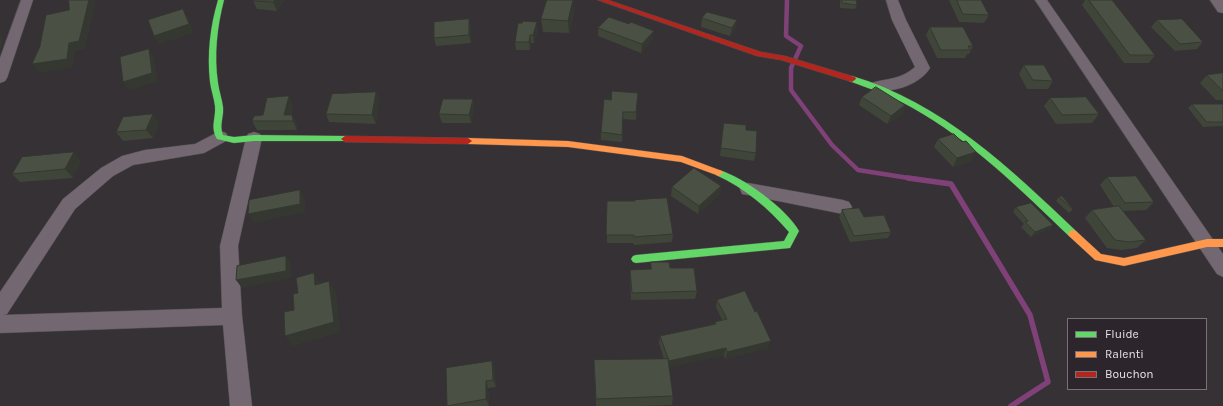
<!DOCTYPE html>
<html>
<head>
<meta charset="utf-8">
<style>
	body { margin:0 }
	#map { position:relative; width:1223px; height:406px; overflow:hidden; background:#363135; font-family:Karla,sans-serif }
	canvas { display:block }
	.legend { position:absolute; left:1067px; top:318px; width:140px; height:72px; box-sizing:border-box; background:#2d252c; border:1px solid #787177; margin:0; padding:5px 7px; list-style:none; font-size:12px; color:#e8e2e7 }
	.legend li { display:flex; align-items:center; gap:8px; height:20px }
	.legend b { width:20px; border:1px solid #787177 }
</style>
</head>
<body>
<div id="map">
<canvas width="1223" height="406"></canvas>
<ul class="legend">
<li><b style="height:5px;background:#63d668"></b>Fluide</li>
<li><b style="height:5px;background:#ff974d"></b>Ralenti</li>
<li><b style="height:5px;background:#b3261e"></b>Bouchon</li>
</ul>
</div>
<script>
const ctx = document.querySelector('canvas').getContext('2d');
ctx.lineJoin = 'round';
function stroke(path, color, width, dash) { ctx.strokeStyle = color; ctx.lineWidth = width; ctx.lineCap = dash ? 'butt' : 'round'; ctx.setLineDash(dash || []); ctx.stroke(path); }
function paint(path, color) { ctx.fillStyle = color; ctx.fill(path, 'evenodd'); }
stroke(new Path2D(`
	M787,0L786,36L801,46L791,68V90L832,145L858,170L915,179`), '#804078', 4.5);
stroke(new Path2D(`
	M908,178L951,184L1030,315L1048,382L1011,406`), '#804078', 5.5);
const street = new Path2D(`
	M21,0H33L7,78L5,81L0,83V58Z
	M886,0H898L906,20L930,68C920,85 889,95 871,89L869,86L871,83C888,78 900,80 915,67L892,20Z
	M1035,0H1047L1223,254V277L1217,274Z
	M1210,0H1223V13L1218,12Z
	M220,131L226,133L228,137L226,141L204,153L133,165L113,176L75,209L7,314L3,315L222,308L220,246L246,138L248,134L254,132L260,134L262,138L238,246L242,316L252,406H230L223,325L0,333V292L63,199L101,168L122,156L145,150L195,144Z
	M748,183L843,200L849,202L852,207L849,212L843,214L748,195L742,194L740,189L742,184Z`);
const fast = new Path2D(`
	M218,0H224C217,27 214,55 218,83C219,91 222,99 223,107C224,117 219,125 223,135L234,137L254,135L345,136L348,137L349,139L348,141H254L234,143L217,139C210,127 216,119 215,106C214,98 211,90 210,82C207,54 210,27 218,0Z
	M852,76C941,102 1011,169 1076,231L1078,234L1076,237H1070C1021,190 971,140 911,107C891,96 871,89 849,81V77Z
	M719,170C743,177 786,208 799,231L790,248L636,263L633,262L631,259L633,256L636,255L784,241L789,232C768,208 745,188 716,175L715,173L716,171Z`);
const slow = new Path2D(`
	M468,138L568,141L682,156L722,171L723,173L719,176L681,162L568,147L468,144L464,141Z
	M1073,230L1076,231L1101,254L1124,258L1207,239H1223V247H1207L1124,266L1095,260L1070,237L1068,234L1070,231Z`);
const jam = new Path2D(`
	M598,0H608L761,52L785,56L855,77L856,79L852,82L781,60L757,56Z
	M345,136L468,138L472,141L468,144L345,142L341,139Z`);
stroke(street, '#524e51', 1);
stroke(fast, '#524e51', 1);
stroke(slow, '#524e51', 1);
stroke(jam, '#524e51', 1);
paint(street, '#736871');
paint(fast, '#63d668');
paint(slow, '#ff974d');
paint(jam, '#b3261e');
paint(new Path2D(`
	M254,0H284L277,11L257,9L253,1Z
	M840,0H856L857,5L855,9L840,8Z
	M949,0H981L989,15L984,23L959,22Z
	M1085,0H1112L1155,55L1149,63H1124L1082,5Z
	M575,8L569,33L543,32L541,19Z
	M702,18L737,20L735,29L730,36L701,27Z
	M469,19L471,28V43L436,46L434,38Z
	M1157,20L1203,42L1197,49L1175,51L1151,27Z
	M930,27L973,46L969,54H967L965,58H937L926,35Z
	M598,28L653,39L641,53L598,36Z
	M538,29L534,43H531L530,50H516L515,42Z
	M1024,65L1053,81L1048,89H1027L1019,74Z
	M1223,73V100H1216L1200,83L1207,75Z
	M376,92L379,101L376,124L329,122L326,114Z
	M638,93L636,120L623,119L622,142L601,140V132L611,100Z
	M862,97L905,105L902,114L887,124L859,105Z
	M1050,98L1099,114L1092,123L1056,124L1044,106Z
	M473,99L474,108L471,123H442L439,114Z
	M1192,104H1223V126L1203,127L1188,108Z
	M293,105L291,115H292L296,123L297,130H257L252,121L263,115Z
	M159,123L153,138L123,141L116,132Z
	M724,123L746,130L756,153L754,161L720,156Z
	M938,139L971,161L953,167L934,147Z
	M81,161L73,178L20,182L12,174Z
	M1107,177L1154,202L1146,210L1123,211L1146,240L1137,248L1121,250L1107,248L1085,218L1092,210L1114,207L1100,185Z
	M721,186L720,194L698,214L671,196L672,187Z
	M1059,197L1073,209L1069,213L1056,201Z
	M607,201L673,234L672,242L634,245L633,243H607Z
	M1016,207L1053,225L1050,229L1031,237L1021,227L1024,224L1013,212Z
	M842,210L864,217L891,232L888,238L850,242L839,217Z
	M651,262L670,268L697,291L695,299L631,300L630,277V270L651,269Z
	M717,300L768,348L725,359L724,355L669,367L673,396L672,405L639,406H596L594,360L664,359L659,343L660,336L714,324L715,322L722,320L716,307Z
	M494,367L496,387L488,388L489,406H447Z`), '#40453a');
paint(new Path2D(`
	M89,0H95L96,2L85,49L75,51L73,67L39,73L32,64L69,43Z
	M275,0H284L277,11L273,2Z
	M573,0H574L575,8L569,33L568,21Z
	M183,9L188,17L194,33L159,44L154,36Z
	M469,19L471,28V43L469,35Z
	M737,20L735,29L730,36L732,28Z
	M537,22L538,29L534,43L533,35Z
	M654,31L653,39L641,53L642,44Z
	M0,35L3,39L0,51Z
	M530,35L531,43L530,50L529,42Z
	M149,49L154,57L158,82L129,90L123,82Z
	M376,92L379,101L376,124L372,115Z
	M638,93V100L636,120V112Z
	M289,96L293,105L289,121L284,115Z
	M473,99L474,108L471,123L469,115Z
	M905,105L902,114L887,124L891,116Z
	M153,114L159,123L153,138L146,130Z
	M292,115L296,123L297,130L293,121Z
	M74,152L81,161L73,178L65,169Z
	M976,152L971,161L953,167L957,158Z
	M721,186L720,194L698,214L699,206Z
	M300,190L305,199V212L254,223L248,214Z
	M1053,225L1050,229L1031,237L1035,232Z
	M286,256L291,264V278L242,288L236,280Z
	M314,273L321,284L315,285Z
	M329,281L336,292L341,332L293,346L285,336Z
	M771,341L768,348L725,359L727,352Z
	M726,348L724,355L667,368L668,361Z
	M492,361L494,367L496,387L493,380Z
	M486,381L488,388L489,406L486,399Z`), '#343830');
const building = new Path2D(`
	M69,0H89L79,41L69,43L67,59L32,64L40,46L46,15L69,10Z
	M254,0H275L273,2L253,1Z
	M547,0H573L568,21L541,19Z
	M842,0H856L857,5L842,3Z
	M957,0H981L989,15L963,14Z
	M1089,0H1112L1155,55H1130Z
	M183,9L189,24L154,36L148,20Z
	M707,12L737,20L732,28L702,18Z
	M609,17L629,24L631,22L654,31L642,44L598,28Z
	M469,19V35L434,38V22Z
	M1182,19L1203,42L1180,44L1157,20Z
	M523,21L537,22L533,35H530L529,42H515L518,23H522Z
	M930,27H963L973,46H968L970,50H941Z
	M149,49L152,73L123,82L120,57Z
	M1024,65H1044L1053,81L1033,80Z
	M1223,73V91L1207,75Z
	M876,87L905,105L891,116L862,97Z
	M612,91L638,93L636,112H623L622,135L601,132L604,99L611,100Z
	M376,92L372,115L326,114L332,94Z
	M289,96L284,115H292L293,121H252L254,116L263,115L267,98Z
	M1086,97L1099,114L1062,115L1050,98Z
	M443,99H473L469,115L439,114Z
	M1192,104H1223V122H1207Z
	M153,114L146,130L116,132L123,117Z
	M724,123L746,125V130L757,131L756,153L721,148Z
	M954,134L962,142L966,141L976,152L957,158L938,139Z
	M74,152L65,169L12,174L22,157Z
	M694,168L721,186L699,206L672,187Z
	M1136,176L1154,202L1125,203L1107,177Z
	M300,190V204L248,214L249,200Z
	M1062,196L1073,209L1059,197Z
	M667,198L673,234L634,237V235H606L607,201H635V200Z
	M1031,203L1053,225L1035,232L1025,222L1028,221L1016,207Z
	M1119,206L1146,240L1129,242L1115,240L1092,210Z
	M859,208L864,217L884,215L891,232L854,236L842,210Z
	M286,256V271L236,280L237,266Z
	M651,262H669L670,268H694L697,291L632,293L630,270L651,269Z
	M314,273L315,285L329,281L334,322L285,336L284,312L294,310L293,294L298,293L296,278Z
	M745,291L755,312L757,311L771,341L727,352L726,348L669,361L660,336L716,324L715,322L727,319L717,300Z
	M668,359L673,396L596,399L594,360Z
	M492,361L493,380L486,381V399L447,406L446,368Z`);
paint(building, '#4a5044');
stroke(building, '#343830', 1);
</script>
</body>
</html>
